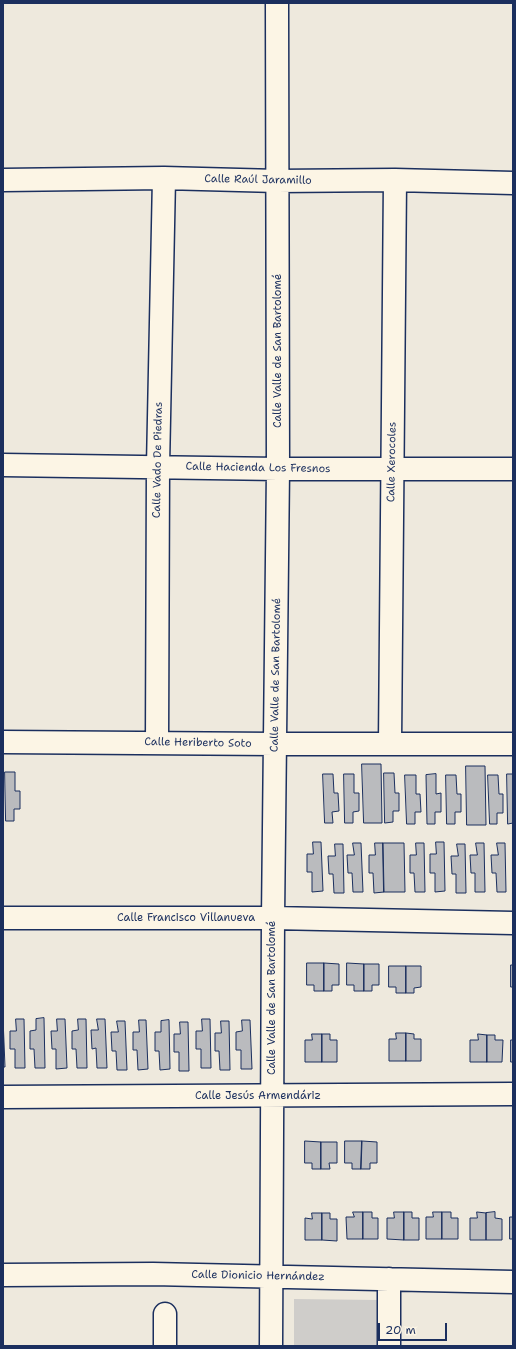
<!DOCTYPE html>
<html>
<head>
<meta charset="utf-8">
<style>
	body { margin:0 }
	#map { position:relative; width:516px; height:1349px; overflow:hidden; background:#eee9dd; font-family:"Shantell Sans",sans-serif }
	canvas { display:block }
	.frame { position:absolute; inset:0; border:4px solid #1b2f5e; pointer-events:none }
	.scale { position:absolute; left:378px; top:1323px; width:69px; height:18px; box-sizing:border-box; border:2px solid #1b2f5e; border-top:0; padding-left:5px; font-size:12px; line-height:14px; white-space:nowrap; color:#1b2f5e; -webkit-text-stroke:3px #fcf5e5; paint-order:stroke }
</style>
</head>
<body>
<div id="map">
<canvas width="516" height="1349"></canvas>
<div class="frame"></div>
<div class="scale">20 m</div>
</div>
<script>
const ctx = document.querySelector('canvas').getContext('2d');
ctx.lineJoin = 'round';
function paint(path, color) { ctx.fillStyle = color; ctx.fill(path, 'evenodd'); }
function stroke(path, color, width, dash) { ctx.strokeStyle = color; ctx.lineWidth = width; ctx.lineCap = dash ? 'butt' : 'round'; ctx.setLineDash(dash || []); ctx.stroke(path); }
function write(font, color, halo, rows, align = 'center') {
  ctx.font = font + ' "Shantell Sans",sans-serif'; ctx.lineWidth = 3.5; ctx.setLineDash([]); ctx.textBaseline = 'middle'; ctx.strokeStyle = halo; ctx.fillStyle = color; for (const [text, x, y, turn = 0] of rows) {
    ctx.save(); ctx.translate(x, y); ctx.rotate((+turn || 0) * Math.PI / 180); ctx.textAlign = isNaN(turn) ? turn : align; if (halo) ctx.strokeText(text, 0, 0); ctx.fillText(text, 0, 0); ctx.restore();
  }
}
paint(new Path2D(`
	M294,1299L378,1300V1346H294Z`), '#cfcdca');
const building = new Path2D(`
	M362,764H381L382,823H364Z
	M466,766H485L486,825H467Z
	M5,772H15V791H20V809H14V821H6Z
	M384,773H394L395,793H399V811H393V822L385,823Z
	M323,774H333L334,793H338L339,811L332,812L333,823H325Z
	M344,774H354V793H359V811L353,812V823H345Z
	M436,774V794L441,793V812H435V824H427L426,775Z
	M507,774H513V823L508,824Z
	M405,775H416V794H420L421,812H415V824H407Z
	M446,775H456L457,794H461V812H455V824H447Z
	M488,775H498L499,794H503V813H497V824H490Z
	M313,842H321L323,891L312,892V872H307V854H313Z
	M436,842H444L445,891L435,892V873H430V854H436Z
	M353,843H361L363,892H353L352,873H348L347,855H354Z
	M375,843H383L384,892L374,893L373,873H369V855H375Z
	M383,843H404L405,892H384Z
	M416,843H424L425,892H415L414,873H410V855H416Z
	M476,843H484L485,892H475V873H471L470,855H477Z
	M497,843H505L506,892H497L496,873H492L491,855H498Z
	M335,844H343L344,893H334L333,874H329L328,856H335Z
	M457,844H465L466,893H456V874H452L451,856H458Z
	M307,963H324V991H314V985H307Z
	M324,963L339,964V985H332V991H324Z
	M347,963L364,964V991H354V985H347Z
	M364,964H379V985H372V991H364Z
	M511,965H513V987H511Z
	M389,966H406V993H396V987H389Z
	M406,966H421V987L414,988V993H406Z
	M3,1018L5,1067H3Z
	M44,1018L45,1068H35L34,1049H30V1031L36,1030V1019Z
	M16,1019H24L25,1068H15V1049H10V1031H16Z
	M57,1019H65L67,1068L56,1069V1049H52L51,1031H57Z
	M78,1019H86L87,1068H77L76,1049H72V1031L78,1030Z
	M97,1019H105L107,1068H97L96,1048L92,1049L91,1030H98Z
	M202,1019H210L211,1068H201V1049H196V1031H202Z
	M139,1020H146L148,1069L138,1070L137,1050H133V1032H139Z
	M169,1020L170,1069L160,1070L159,1051H155V1032H161V1021Z
	M242,1020H250L252,1069H241V1050H236V1032L242,1031Z
	M117,1021H125L127,1070H117L116,1051H112L111,1032H118Z
	M221,1021H229L230,1070H220L219,1051H215V1033H221Z
	M180,1022H188L189,1071H179V1052H174V1034H180Z
	M396,1033H406V1061H389V1039H396Z
	M406,1033L414,1034V1039H421V1061H406Z
	M312,1034H322V1062H305V1040H312Z
	M322,1034H330V1040H337V1062H322Z
	M478,1034L487,1035V1062H470V1040H478Z
	M487,1035H495V1040H503L502,1062H487Z
	M511,1040H513V1062H511Z
	M305,1141L321,1142V1169H312V1163H305Z
	M345,1141H362L361,1169H352V1163H345Z
	M362,1141L377,1142V1163H370V1169H361Z
	M321,1142H337V1163H329L330,1169H321Z
	M353,1212H363V1239H347L346,1217H354Z
	M363,1212H372V1218H378V1239H363Z
	M394,1212H404V1240L387,1239V1218H394Z
	M404,1212H412V1218H419V1240H404Z
	M433,1212H442V1239H426V1217H433Z
	M442,1212H451V1218H458V1239H442Z
	M477,1212L486,1213V1240H470V1218H477Z
	M495,1212V1218L502,1219V1240H486V1213Z
	M312,1213H322V1240H305V1218L312,1219Z
	M322,1213H330V1219H337V1241L322,1240Z
	M510,1217H513V1239H510Z`);
paint(building, '#babbbe');
stroke(building, '#1b2f5e', 1);
const minor = new Path2D(`
	M3,180L164,178L277,181L395,180L513,183
	M3,465L278,469H513
	M3,742L275,744H513
	M157,743L158,466L164,178
	M390,743L395,180
	M3,918H273L513,923
	M3,1097L513,1094
	M3,1275L153,1274L513,1282
	M165,1346V1314
	M271,1346L273,918L278,469L277,3
	M389,1346V1279`);
stroke(minor, '#1b2f5e', 25);
stroke(minor, '#fcf5e5', 22);
write('11px', '#1b2f5e', '#fcf5e5', [
	["Calle Raúl Jaramillo",258,180,1],
	["Calle Valle de San Bartolomé",278,351,-90],
	["Calle Vado De Piedras",158,460,-89],
	["Calle Xerocoles",392,462,-89],
	["Calle Hacienda Los Fresnos",258,468,1],
	["Calle Valle de San Bartolomé",276,675,-89],
	["Calle Heriberto Soto",198,743,1],
	["Calle Francisco Villanueva",186,918],
	["Calle Valle de San Bartolomé",272,998,-90],
	["Calle Jesús Armendáriz",258,1096],
	["Calle Dionicio Hernández",258,1276,1]
]);
</script>
</body>
</html>
